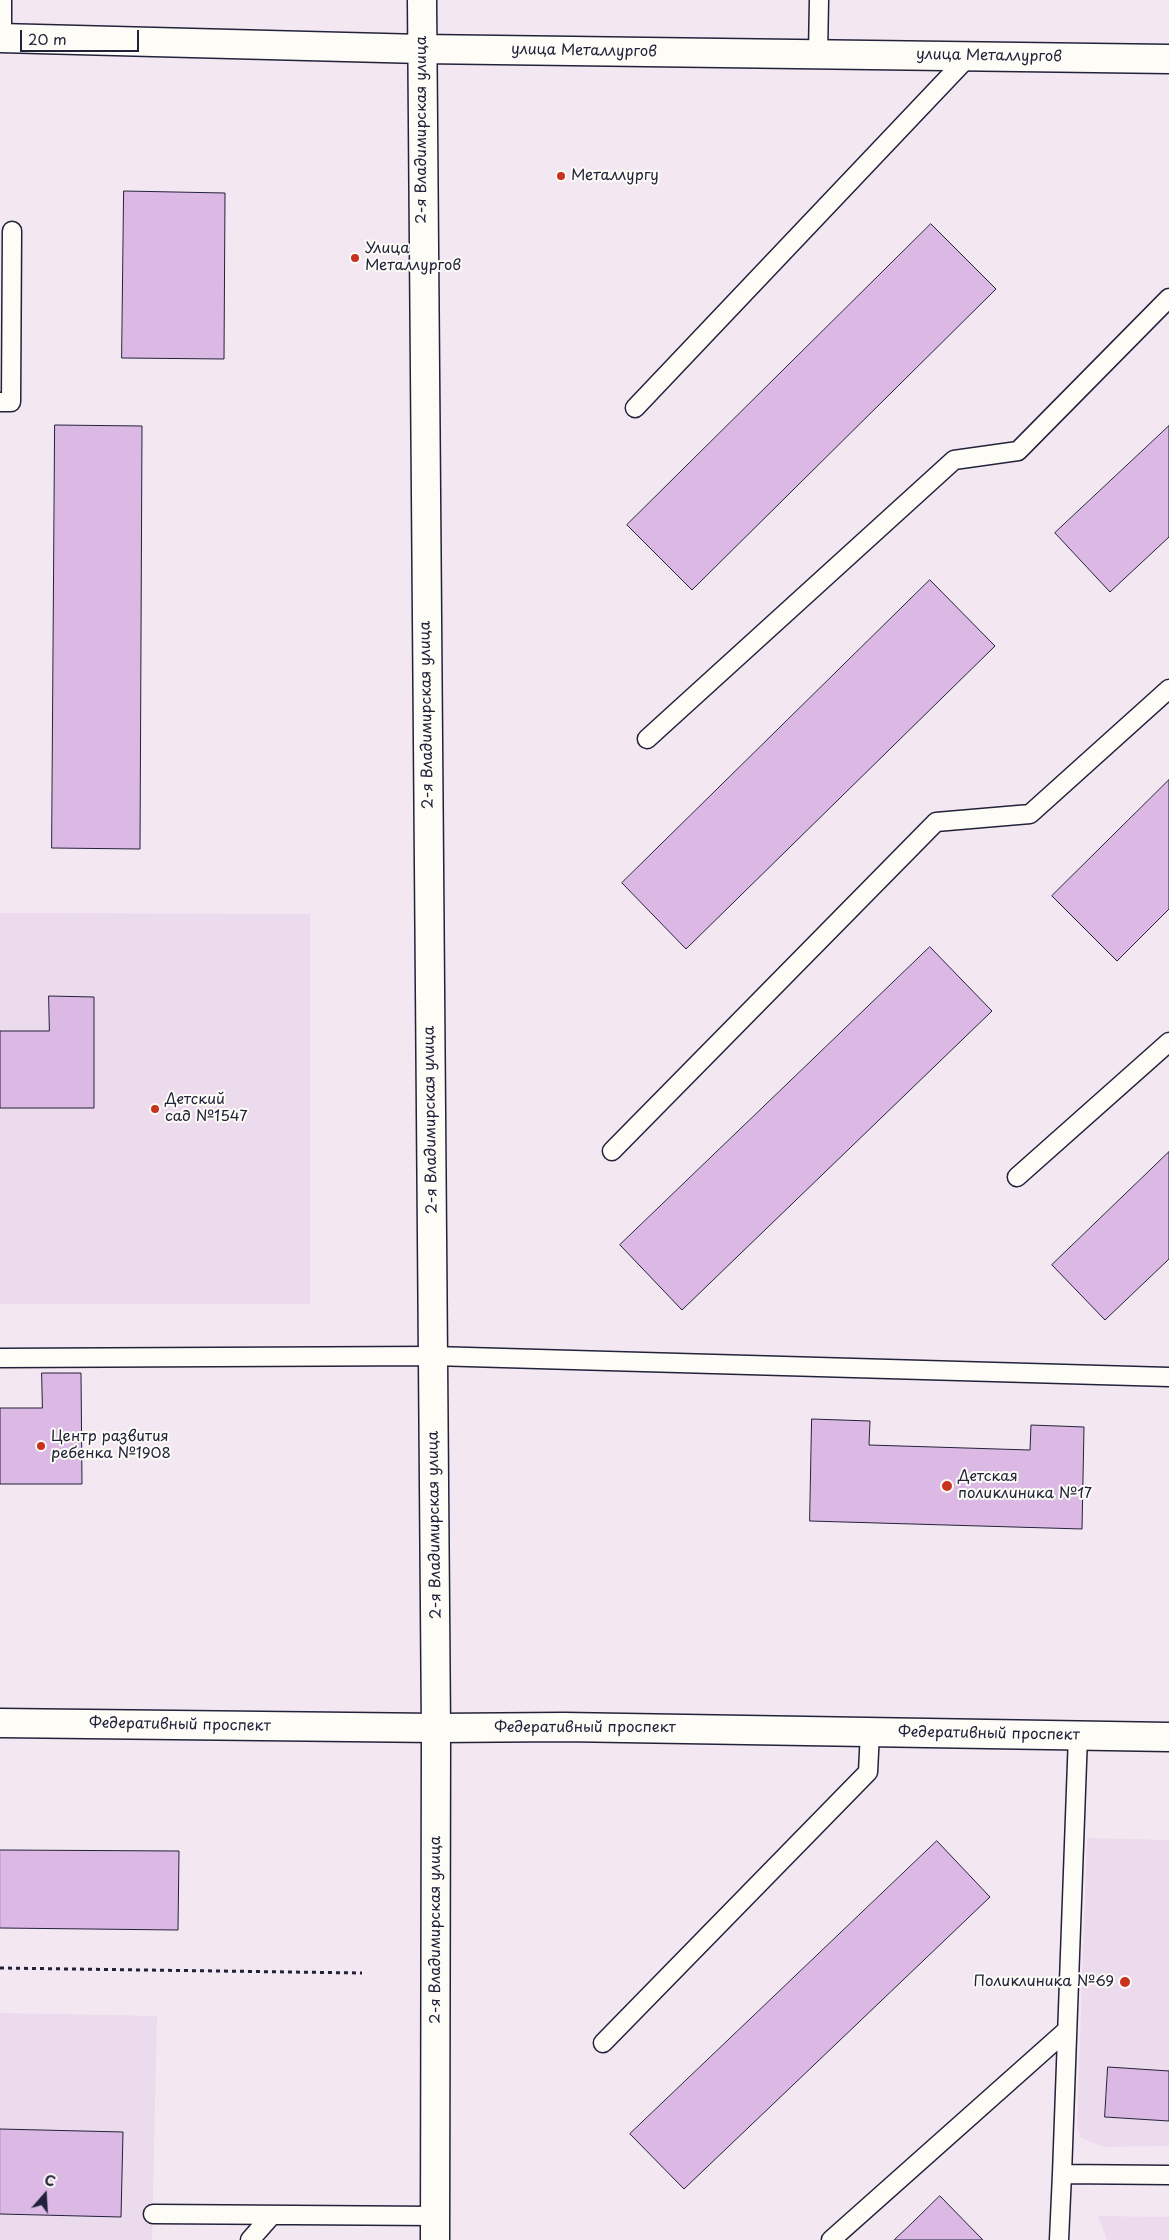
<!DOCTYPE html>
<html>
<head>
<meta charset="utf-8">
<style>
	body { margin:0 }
	#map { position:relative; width:1169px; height:2240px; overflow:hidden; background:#f3e8f1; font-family:"Playpen Sans",sans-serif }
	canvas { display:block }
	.north { position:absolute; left:20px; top:2170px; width:50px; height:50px; -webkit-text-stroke:4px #fdfcf7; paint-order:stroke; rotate:19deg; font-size:14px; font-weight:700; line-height:20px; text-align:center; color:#22223b }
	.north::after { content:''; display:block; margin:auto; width:18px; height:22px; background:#22223b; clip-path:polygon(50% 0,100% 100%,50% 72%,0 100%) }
	.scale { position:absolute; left:20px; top:30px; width:119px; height:22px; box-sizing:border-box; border:2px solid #22223b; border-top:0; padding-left:6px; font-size:15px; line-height:18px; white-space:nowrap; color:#22223b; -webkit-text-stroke:4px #fdfcf7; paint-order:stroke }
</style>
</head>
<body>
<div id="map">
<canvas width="1169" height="2240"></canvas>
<div class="north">С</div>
<div class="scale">20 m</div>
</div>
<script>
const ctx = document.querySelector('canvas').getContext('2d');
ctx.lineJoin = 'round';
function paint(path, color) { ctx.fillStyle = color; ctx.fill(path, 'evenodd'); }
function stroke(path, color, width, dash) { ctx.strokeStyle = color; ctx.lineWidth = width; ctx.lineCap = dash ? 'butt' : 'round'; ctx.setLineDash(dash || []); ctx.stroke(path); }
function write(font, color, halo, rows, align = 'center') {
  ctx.font = font + ' "Playpen Sans",sans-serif'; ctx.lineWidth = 4; ctx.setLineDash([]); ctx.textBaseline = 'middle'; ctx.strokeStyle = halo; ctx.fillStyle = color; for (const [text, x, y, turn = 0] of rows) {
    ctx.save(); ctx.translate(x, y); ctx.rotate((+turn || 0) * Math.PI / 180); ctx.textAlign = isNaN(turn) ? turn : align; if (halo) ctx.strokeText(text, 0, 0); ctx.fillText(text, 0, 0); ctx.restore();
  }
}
paint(new Path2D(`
	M0,913L310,914V1304H0Z
	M1087,1838L1169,1840V2146L1104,2147L1081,2138L1077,2125Z
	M0,2013L157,2016L152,2240H0Z
	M1098,2216L1169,2217V2240H1107Z`), '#ecdaed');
const building = new Path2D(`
	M124,191L225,193L224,359L122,358Z
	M931,224L996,289L692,590L627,525Z
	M55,425L142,426L140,849L52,848Z
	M1169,426V537L1110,592L1055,533Z
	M930,580L995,646L686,949L622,883Z
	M1169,780V909L1117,961L1052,896Z
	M930,947L992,1011L682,1310L620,1245Z
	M49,996L94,997V1108H0V1031H49Z
	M1169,1152V1259L1105,1320L1052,1265Z
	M42,1373H81L82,1484H0V1408H42Z
	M812,1419L870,1421L869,1445L1030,1450L1031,1425L1084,1427L1082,1529L810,1521Z
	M937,1841L990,1897L684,2189L630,2134Z
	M0,1850L179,1851L178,1930L0,1928Z
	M1108,2067L1169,2071V2121L1105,2117Z
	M0,2129L123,2132L121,2217L0,2214Z
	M940,2196L983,2240H894L912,2223Z`);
paint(building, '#dbb9e4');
stroke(building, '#22223b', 1);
const service = new Path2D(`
	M2,0V38
	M818,54L819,0
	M0,402H11L12,231
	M635,408L969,56
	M647,739L954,460L1018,451L1169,298
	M612,1151L936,822L1030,814L1169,689
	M1017,1177L1169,1042
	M0,1358L433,1356L1169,1377
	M1078,1735L1062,2174L1169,2175
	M603,2043L868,1772L870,1732
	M153,2214L435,2216
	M250,2240L272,2215
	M831,2240L1067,2030
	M1059,2240L1062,2174`);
const minor = new Path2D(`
	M0,1723L436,1728L564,1727L1169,1737`);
const tertiary = new Path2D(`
	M422,0L436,1728L435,2240
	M0,38L422,49L1169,59`);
stroke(service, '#22223b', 21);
stroke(minor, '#22223b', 31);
stroke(tertiary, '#22223b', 31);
stroke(new Path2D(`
	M0,1968L362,1973`), '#22223b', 3, [4, 4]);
stroke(service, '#fdfcf7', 18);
stroke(minor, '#fdfcf7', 28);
stroke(tertiary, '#fdfcf7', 28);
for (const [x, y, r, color] of [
	[561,176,5,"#c8321e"],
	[355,258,5,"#c8321e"],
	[155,1109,5,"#c8321e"],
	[41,1446,5,"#c8321e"],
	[947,1486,6,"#c8321e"],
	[1125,1982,6,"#c8321e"]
]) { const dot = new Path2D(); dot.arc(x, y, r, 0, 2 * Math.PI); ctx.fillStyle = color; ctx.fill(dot); stroke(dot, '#fdfcf7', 2); }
write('15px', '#22223b', '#fdfcf7', [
	["улица Металлургов",584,51,1],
	["улица Металлургов",989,56,1],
	["2-я Владимирская улица",422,130,-90],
	["2-я Владимирская улица",427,715,-91],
	["2-я Владимирская улица",431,1120,-91],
	["2-я Владимирская улица",435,1525,-91],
	["Федеративный проспект",180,1725,1],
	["Федеративный проспект",585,1728],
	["Федеративный проспект",989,1734,1],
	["2-я Владимирская улица",436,1930,-90]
]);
write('15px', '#22223b', '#fdfcf7', [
	["Металлургу",571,176],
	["Улица",365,249],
	["Металлургов",365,266],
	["Детский",165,1100],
	["сад №1547",165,1117],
	["Центр развития",51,1437],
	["ребенка №1908",51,1454],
	["Детская",958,1477],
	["поликлиника №17",958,1494],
	["Поликлиника №69",1114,1982,"right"]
], 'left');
</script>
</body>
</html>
